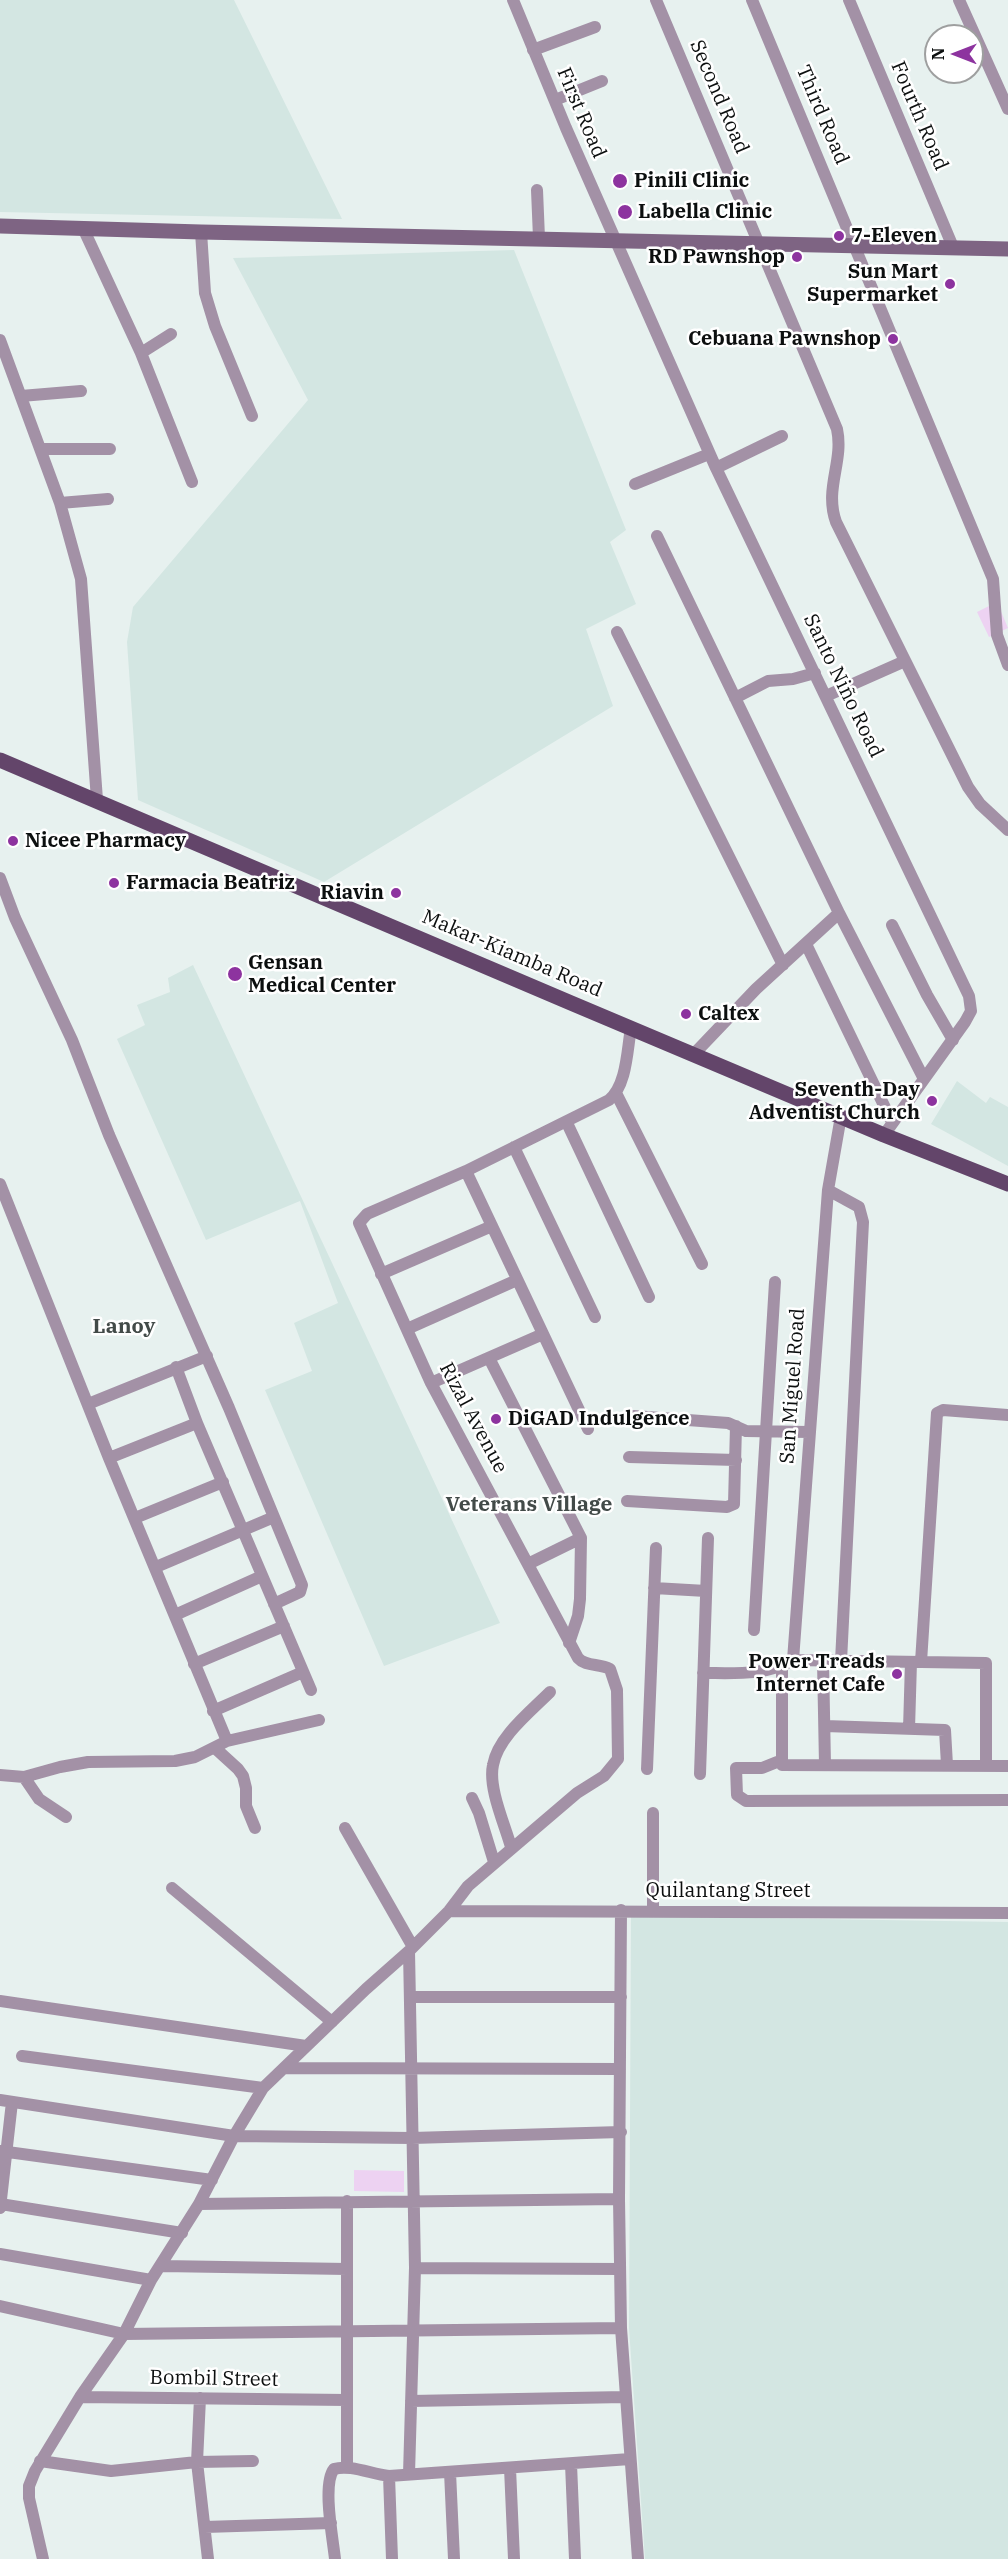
<!DOCTYPE html>
<html>
<head>
<meta charset="utf-8">
<style>
	body { margin:0 }
	#map { position:relative; width:1008px; height:2559px; overflow:hidden; background:#e7f1ef; font-family:"IBM Plex Serif",serif }
	canvas { display:block }
	.north { position:absolute; left:924px; top:24px; width:60px; height:60px; box-sizing:border-box; background:#fff; border:2px solid #9e9f9f; border-radius:50%; rotate:270deg; font-size:16px; font-weight:700; line-height:24px; text-align:center; color:#0c0f0f }
	.north::after { content:''; display:block; margin:auto; width:21px; height:27px; background:#8d339f; clip-path:polygon(50% 0,100% 100%,50% 72%,0 100%) }
</style>
</head>
<body>
<div id="map">
<canvas width="1008" height="2559"></canvas>
<div class="north">N</div>
</div>
<script>
const ctx = document.querySelector('canvas').getContext('2d');
ctx.lineJoin = 'round';
function paint(path, color) { ctx.fillStyle = color; ctx.fill(path, 'evenodd'); }
function stroke(path, color, width, dash) { ctx.strokeStyle = color; ctx.lineWidth = width; ctx.lineCap = dash ? 'butt' : 'round'; ctx.setLineDash(dash || []); ctx.stroke(path); }
function write(font, color, halo, rows, align = 'center') {
  ctx.font = font + ' "IBM Plex Serif",serif'; ctx.lineWidth = 5; ctx.setLineDash([]); ctx.textBaseline = 'middle'; ctx.strokeStyle = halo; ctx.fillStyle = color; for (const [text, x, y, turn = 0] of rows) {
    ctx.save(); ctx.translate(x, y); ctx.rotate((+turn || 0) * Math.PI / 180); ctx.textAlign = isNaN(turn) ? turn : align; if (halo) ctx.strokeText(text, 0, 0); ctx.fillText(text, 0, 0); ctx.restore();
  }
}
paint(new Path2D(`
	M0,0H234L342,219L0,212Z
	M514,250L626,530L610,542L636,604L586,629L613,706L324,882L138,800L127,642L133,607L308,400L233,258Z
	M193,965L500,1623L384,1666L265,1390L312,1371L294,1323L338,1303L300,1201L206,1240L117,1039L145,1025L137,1005L170,992L168,978Z
	M957,1081L986,1103L990,1097L1008,1107V1166L931,1124Z
	M631,1916L1008,1922V2559H645L629,2328Z`), '#d3e6e2');
paint(new Path2D(`
	M997,602L1008,628L989,637L977,612Z
	M354,2170L404,2171V2192L354,2191Z`), '#edd2f2');
stroke(new Path2D(`
	M513,0L566,128L716,468L969,996L971,1011L965,1022L884,1135
	M656,0L837,429C844,462 824,488 836,522L968,787L980,804L1008,830
	M752,0L993,579L997,635L1008,665
	M849,0L953,247
	M959,0L1008,109
	M533,50L595,27
	M555,100L602,81
	M537,190L539,238
	M83,228L141,353L192,482
	M201,232L205,293L215,326L252,416
	M0,340L60,503L81,579L97,800
	M141,353L171,334
	M21,396L81,391
	M41,449H110
	M716,468L782,436
	M635,484L709,454
	M60,503L108,499
	M657,536L839,913L756,989L694,1054
	M617,632L783,965
	M826,696L905,661
	M735,698L768,681L793,679L815,673
	M0,878L15,918L72,1040L109,1135L229,1408L302,1585L300,1592L274,1604
	M839,913L924,1079
	M892,925L927,995L953,1040
	M806,944L892,1122
	M616,1093L702,1264
	M567,1123L649,1297
	M514,1147L595,1317
	M466,1171L588,1429
	M0,1184L109,1458L227,1741
	M828,1190L859,1207L863,1222L841,1661
	M381,1274L492,1226
	M407,1329L517,1280
	M489,1358L581,1538L580,1599L578,1616L569,1643
	M176,1367L197,1423L311,1690
	M431,1383L543,1334
	M88,1404L207,1356
	M634,1416L728,1423L746,1431L809,1432
	M629,1457L736,1460
	M109,1458L197,1423
	M627,1501L727,1507L734,1504L736,1426
	M135,1518L223,1482
	M528,1564L581,1538
	M156,1567L274,1517
	M654,1588L706,1591
	M175,1615L262,1576
	M754,1630L775,1282
	M793,1660L828,1190L841,1116
	M823,1661L825,1765
	M921,1662L937,1413L943,1410L1008,1415
	M194,1664L284,1626
	M782,1667V1765L1008,1766
	M703,1673C733,1673 767,1676 793,1660L986,1663V1765
	M213,1711L303,1672
	M825,1726L945,1730L947,1765
	M909,1729L911,1662
	M215,1748L238,1769L243,1776L246,1788V1806L255,1828
	M782,1760L762,1768H736L737,1795L746,1801L1008,1800
	M647,1769L656,1548
	M700,1774L708,1538
	M0,1775L24,1777L60,1767L88,1762L175,1761L195,1757L227,1741L319,1720
	M24,1777L39,1799L66,1817
	M472,1798L479,1813L494,1862
	M345,1828L413,1947
	M511,1847C505,1825 488,1788 493,1765C498,1737 530,1712 550,1692
	M172,1888L332,2022
	M621,1910L619,2199L621,2328L638,2559
	M653,1910V1813
	M449,1911L1008,1913
	M410,1997H621
	M0,2001L306,2046
	M22,2056L263,2088
	M285,2068L620,2069
	M0,2100L234,2136L412,2138L621,2132
	M0,2151L212,2180
	M0,2204L182,2233
	M199,2204L619,2199
	M0,2208L12,2102
	M0,2254L151,2280
	M162,2266L347,2269
	M415,2268L620,2269
	M0,2306L124,2334L621,2328
	M80,2397L347,2400
	M411,2401L625,2397
	M40,2461L111,2471L197,2462L200,2398
	M571,2464L575,2559
	M347,2467V2201
	M510,2468L514,2559
	M450,2472L454,2559
	M409,2474L415,2268L409,1951
	M389,2476L392,2559
	M205,2527L331,2523
	M43,2559L29,2498V2486L35,2471L80,2397L124,2334L151,2280L199,2204L234,2136L263,2088L366,1989L409,1951L449,1911L468,1886L577,1793L604,1776L618,1759L617,1690L610,1669C599,1663 586,1667 578,1658L431,1383L359,1223L367,1214L466,1171L609,1100C627,1085 627,1050 631,1028
	M208,2559L197,2462L253,2461
	M335,2559C333,2539 322,2484 334,2469C350,2464 371,2474 389,2476L630,2459`), '#a391a6', 12);
stroke(new Path2D(`
	M0,226L201,232L1008,249`), '#7e6483', 15);
stroke(new Path2D(`
	M0,760L571,1003L884,1135L1008,1184`), '#63456a', 15);
for (const [x, y, r, color] of [
	[620,181,8,"#8d339f"],
	[625,212,8,"#8d339f"],
	[839,236,6,"#8d339f"],
	[797,257,6,"#8d339f"],
	[950,284,6,"#8d339f"],
	[893,339,6,"#8d339f"],
	[13,841,6,"#8d339f"],
	[114,883,6,"#8d339f"],
	[396,893,6,"#8d339f"],
	[235,974,8,"#8d339f"],
	[686,1014,6,"#8d339f"],
	[932,1101,6,"#8d339f"],
	[496,1419,6,"#8d339f"],
	[897,1674,6,"#8d339f"]
]) { const dot = new Path2D(); dot.arc(x, y, r, 0, 2 * Math.PI); ctx.fillStyle = color; ctx.fill(dot); stroke(dot, '#fff', 2); }
write('20px', '#0c0f0f', '#fff', [
	["Second Road",719,97,67],
	["First Road",581,113,67],
	["Third Road",822,115,67],
	["Fourth Road",919,116,67],
	["Santo Niño Road",843,686,64],
	["Makar-Kiamba Road",512,954,23],
	["San Miguel Road",793,1386,-86],
	["Rizal Avenue",473,1418,62],
	["Quilantang Street",728,1891],
	["Bombil Street",214,2379,1]
]);
write('bold 20px', '#0c0f0f', '#fff', [
	["Pinili Clinic",634,181],
	["Labella Clinic",638,212],
	["7-Eleven",851,236],
	["RD Pawnshop",785,257,"right"],
	["Sun Mart",938,272,"right"],
	["Supermarket",938,295,"right"],
	["Cebuana Pawnshop",881,339,"right"],
	["Nicee Pharmacy",25,841],
	["Farmacia Beatriz",126,883],
	["Riavin",384,893,"right"],
	["Gensan",248,963],
	["Medical Center",248,986],
	["Caltex",698,1014],
	["Seventh-Day",920,1090,"right"],
	["Adventist Church",920,1113,"right"],
	["DiGAD Indulgence",508,1419],
	["Power Treads",885,1662,"right"],
	["Internet Cafe",885,1685,"right"]
], 'left');
write('bold 21px', '#424a48', '#fff', [
	["Lanoy",124,1327],
	["Veterans Village",529,1505]
]);
</script>
</body>
</html>
